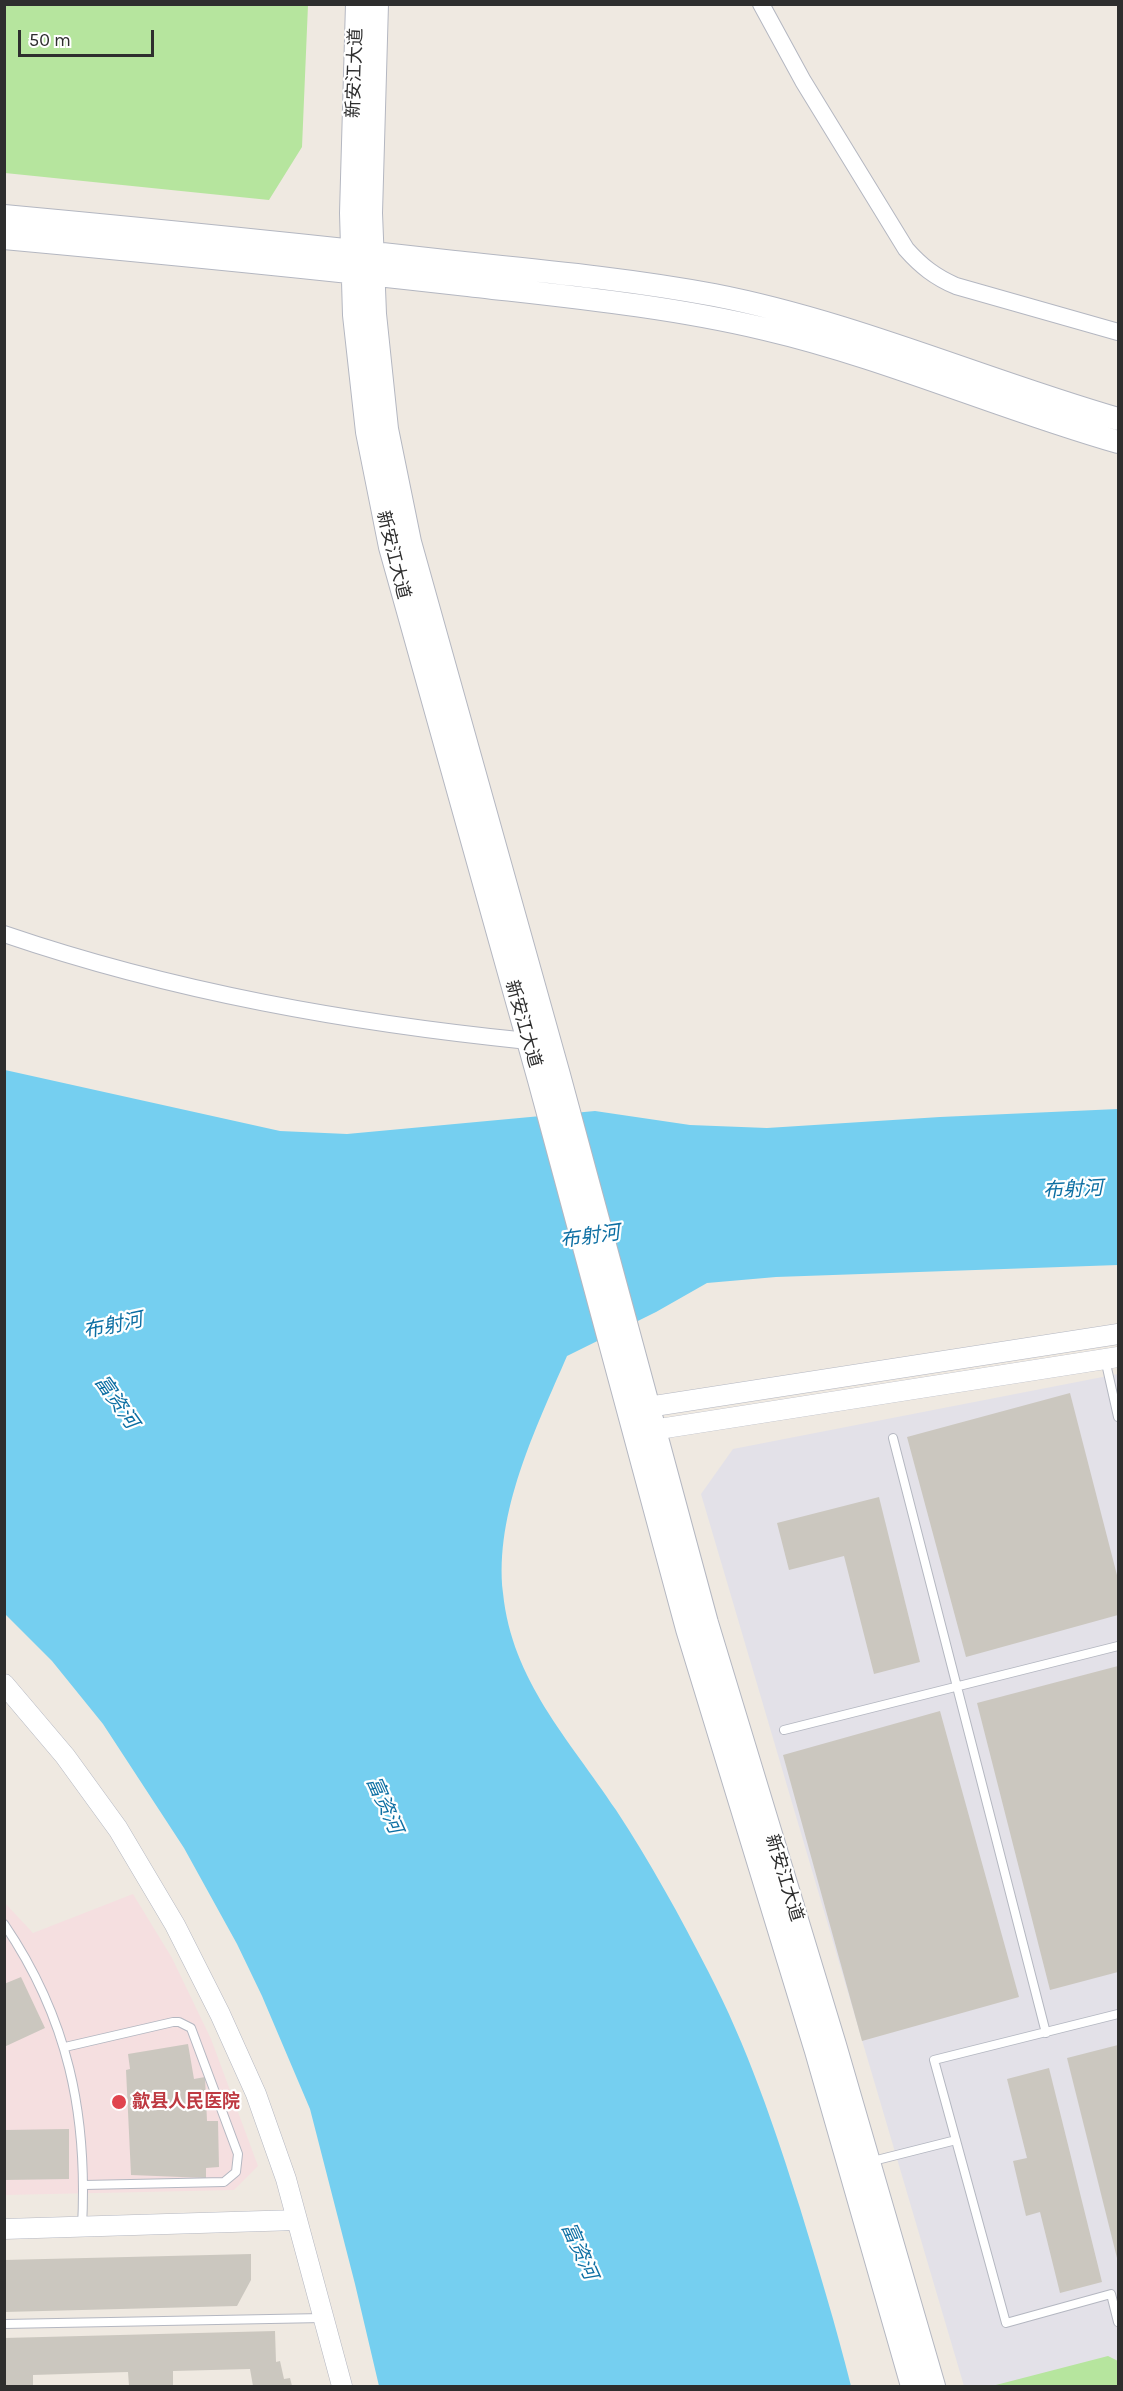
<!DOCTYPE html>
<html>
<head>
<meta charset="utf-8">
<style>
	body { margin:0 }
	#map { position:relative; width:1123px; height:2391px; overflow:hidden; background:#efe9e1; font-family:Karla,sans-serif }
	canvas { display:block }
	.frame { position:absolute; inset:0; border:6px solid #2e2e2e; pointer-events:none }
	.scale { position:absolute; left:18px; top:30px; width:136px; height:27px; box-sizing:border-box; border:3px solid #2e2e2e; border-top:0; padding-left:8px; font-size:18px; line-height:21px; white-space:nowrap; color:#2e2e2e; -webkit-text-stroke:4px #fff; paint-order:stroke }
</style>
</head>
<body>
<div id="map">
<canvas width="1123" height="2391"></canvas>
<div class="frame"></div>
<div class="scale">50 m</div>
</div>
<script>
const ctx = document.querySelector('canvas').getContext('2d');
ctx.lineJoin = 'round';
function paint(path, color) { ctx.fillStyle = color; ctx.fill(path, 'evenodd'); }
function stroke(path, color, width, dash) { ctx.strokeStyle = color; ctx.lineWidth = width; ctx.lineCap = dash ? 'butt' : 'round'; ctx.setLineDash(dash || []); ctx.stroke(path); }
function write(font, color, halo, rows, align = 'center') {
  ctx.font = font + ' Karla,"Noto Sans SC",sans-serif'; ctx.lineWidth = 4.5; ctx.setLineDash([]); ctx.textBaseline = 'middle'; ctx.strokeStyle = halo; ctx.fillStyle = color; for (const [text, x, y, turn = 0] of rows) {
    ctx.save(); ctx.translate(x, y); ctx.rotate((+turn || 0) * Math.PI / 180); ctx.textAlign = isNaN(turn) ? turn : align; if (halo) ctx.strokeText(text, 0, 0); ctx.fillText(text, 0, 0); ctx.restore();
  }
}
paint(new Path2D(`
	M1118,1374V2386H964L701,1494L733,1449Z`), '#e3e1e8');
paint(new Path2D(`
	M133,1894L172,1958L211,2039L258,2166L234,2190L5,2195L4,1902L33,1933Z`), '#f5dfe0');
paint(new Path2D(`
	M5,4L308,5L302,147L269,200L5,173Z
	M1108,2356L1118,2361V2386H992Z`), '#b6e59e');
paint(new Path2D(`
	M5,1070L280,1131L347,1134L595,1111L690,1125L767,1128L940,1117L1118,1109V1265L776,1277L707,1283L656,1312L567,1356C536,1428 494,1513 503,1593C512,1681 569,1739 616,1810C650,1862 680,1916 708,1971C747,2046 775,2128 800,2208C818,2267 836,2326 851,2386H379L355,2284L310,2109L262,1996L237,1944L184,1848L103,1724L52,1661L5,1614Z`), '#75cff0');
paint(new Path2D(`
	M1070,1393L1118,1579V1615L966,1657L907,1437Z
	M879,1497L920,1662L874,1674L844,1556L789,1570L777,1523Z
	M1118,1666V1972L1050,1990L977,1703Z
	M940,1711L1019,1997L862,2041L783,1755Z
	M21,1977L45,2028L4,2047V1984Z
	M188,2044L194,2079L205,2077L207,2121H218L219,2167L206,2168V2178L131,2175L126,2070L130,2069L128,2054Z
	M1118,2045V2262L1067,2058Z
	M1049,2068L1102,2282L1060,2293L1040,2212L1026,2216L1013,2161L1027,2158L1007,2079Z
	M69,2129V2179L4,2180V2130Z
	M251,2254V2280L237,2306L4,2312V2260Z
	M275,2331L276,2362L280,2361L284,2379L290,2378L292,2386H253L250,2369L173,2371V2386H129L128,2372L33,2375V2386H4V2338Z`), '#cbc7bf');
const service = new Path2D(`
	M1105,1359L1118,1417
	M893,1438L1046,2033
	M784,1730L1118,1646
	M4,1924C68,2018 88,2114 82,2227
	M1118,2014L934,2060L1006,2323L1111,2294L1118,2322
	M65,2047L173,2022H179L191,2028L238,2154L236,2172L224,2182L84,2185
	M869,2162L956,2140
	M4,2324L323,2318`);
const minor = new Path2D(`
	M761,4L803,81L906,249C921,266 935,277 956,286L1118,332
	M4,934C174,992 350,1023 528,1041`);
const tertiary = new Path2D(`
	M635,1409L1118,1334
	M640,1432L1118,1357
	M4,1684L65,1756L118,1829L175,1925L220,2014L256,2094L286,2179L342,2386
	M4,2229L297,2220`);
const secondary = new Path2D(`
	M357,4L351,213L354,315L367,432L390,547L539,1080L687,1629L816,2051L912,2386
	M377,4L371,213L375,314L387,429L410,542L559,1075L707,1623L835,2045L934,2386
	M4,216C154,230 304,245 454,262C541,271 628,279 714,295C853,322 983,380 1118,419
	M4,238C156,252 308,267 459,284C562,296 664,305 765,329C885,357 999,408 1118,442`);
stroke(service, '#b4b7c1', 10);
stroke(minor, '#b4b7c1', 18);
stroke(tertiary, '#b4b7c1', 21);
stroke(secondary, '#b4b7c1', 24);
stroke(service, '#fff', 8);
stroke(minor, '#fff', 16);
stroke(tertiary, '#fff', 20);
stroke(secondary, '#fff', 22);
for (const [x, y, r, color] of [
	[119,2102,8,"#e0444e"]
]) { const dot = new Path2D(); dot.arc(x, y, r, 0, 2 * Math.PI); ctx.fillStyle = color; ctx.fill(dot); stroke(dot, '#fff', 2); }
write('18px', '#2e2e2e', '#fff', [
	["新安江大道",355,73,-88],
	["新安江大道",393,555,76],
	["新安江大道",523,1024,74],
	["新安江大道",784,1878,73]
]);
write('bold 18px', '#be3a42', '#fff', [
	["歙县人民医院",132,2102]
], 'left');
write('italic 20px', '#0d6fa3', '#fff', [
	["布射河",1073,1190,-3],
	["布射河",590,1237,-8],
	["布射河",113,1326,-12],
	["富资河",116,1402,55],
	["富资河",384,1805,66],
	["富资河",579,2251,66]
]);
</script>
</body>
</html>
